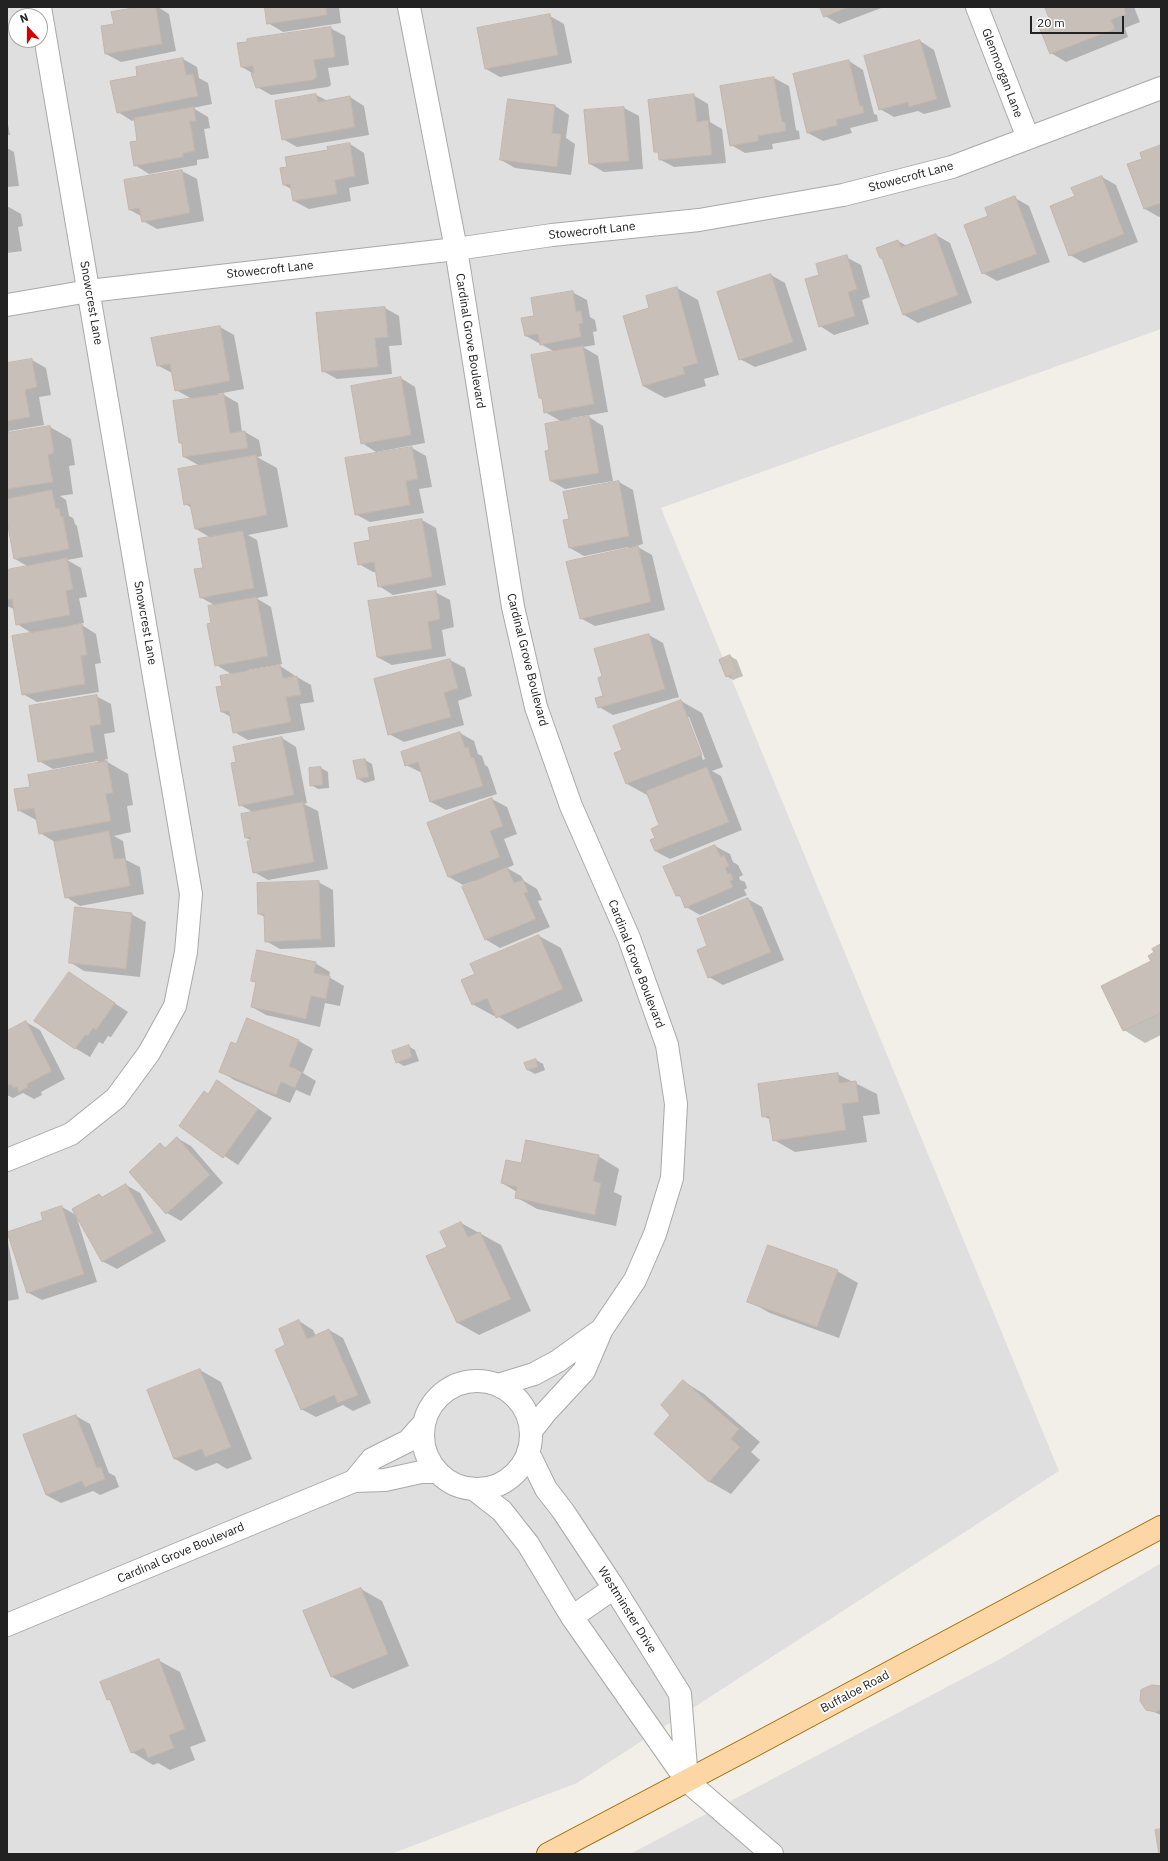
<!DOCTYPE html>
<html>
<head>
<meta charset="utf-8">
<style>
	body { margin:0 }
	#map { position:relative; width:1168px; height:1861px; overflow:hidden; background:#f2efe9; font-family:"IBM Plex Sans",sans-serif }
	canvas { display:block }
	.frame { position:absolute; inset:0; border:8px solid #222; pointer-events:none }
	.north { position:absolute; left:8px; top:8px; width:40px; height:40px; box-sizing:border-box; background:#fff; border:1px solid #a7a7a7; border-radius:50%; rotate:339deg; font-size:11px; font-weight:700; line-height:16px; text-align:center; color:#222 }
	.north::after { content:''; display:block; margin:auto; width:14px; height:18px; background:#d40000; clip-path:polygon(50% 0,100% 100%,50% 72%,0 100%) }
	.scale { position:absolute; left:1030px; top:16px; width:94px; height:18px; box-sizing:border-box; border:2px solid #222; border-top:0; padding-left:5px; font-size:12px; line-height:14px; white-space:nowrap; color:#222; -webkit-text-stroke:3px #fff; paint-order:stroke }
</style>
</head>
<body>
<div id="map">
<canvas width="1168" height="1861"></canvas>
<div class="frame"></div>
<div class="north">N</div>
<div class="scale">20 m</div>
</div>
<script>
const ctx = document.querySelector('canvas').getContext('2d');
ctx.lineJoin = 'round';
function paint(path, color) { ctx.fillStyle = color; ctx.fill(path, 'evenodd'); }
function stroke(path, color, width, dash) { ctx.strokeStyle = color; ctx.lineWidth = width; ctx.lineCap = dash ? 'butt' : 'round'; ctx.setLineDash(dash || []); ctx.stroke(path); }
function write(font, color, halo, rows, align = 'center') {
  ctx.font = font + ' "IBM Plex Sans",sans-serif'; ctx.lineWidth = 4; ctx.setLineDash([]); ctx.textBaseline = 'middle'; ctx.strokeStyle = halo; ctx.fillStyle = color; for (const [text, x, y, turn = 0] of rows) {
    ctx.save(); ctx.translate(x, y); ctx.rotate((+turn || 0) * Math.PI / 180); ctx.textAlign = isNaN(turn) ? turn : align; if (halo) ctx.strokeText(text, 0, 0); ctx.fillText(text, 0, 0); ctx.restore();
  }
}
paint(new Path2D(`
	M7,7H1161V329L661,508L1059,1471L577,1783L391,1854H7ZM16,16H40V40H16Z
	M1161,1563V1854H630L1002,1658Z`), '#e0dfdf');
paint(new Path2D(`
	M146,7H158L169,14L176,51L121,62L106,54L115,25Z
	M266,7H339L341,23L283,32L268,23Z
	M822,7H884L839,24L825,16Z
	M1046,7H1134L1140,22L1125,28L1128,37L1066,62L1051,53V20Z
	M550,16L564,24L572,63L500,77L486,69Z
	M330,28L345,36L349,65L328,68L331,85L328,87L271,95L257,87L252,73L242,67Z
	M920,41L934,50L951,107L924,114L918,111L894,117L880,109Z
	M183,59L197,67L199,78L208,83L212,104L193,108L208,117L210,128L204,129L209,158L197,160V165L149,174L135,165L139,142L135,120L132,121L118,112L138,76Z
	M849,61L863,70L874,114L877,115L878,121L850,128L852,133L823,141L808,133L794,75Z
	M774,78L789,86L796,130L799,131L800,139L772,144L773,149L745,153L731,145L722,87Z
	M316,95L328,101L350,97L364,106L369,135L297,147L283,139L276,102Z
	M693,95L708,104L710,122L722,129L726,163L674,167L659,159V153L655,151Z
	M555,106L569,115L566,138L575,144L571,175L515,168L501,160Z
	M624,108L639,116L643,169L604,172L590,164L585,111Z
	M7,119L10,135H7Z
	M350,144L364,153L369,184L349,188L351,201L309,209L294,201L293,190L284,185L329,151Z
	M1161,146V216L1159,217L1145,209L1129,165L1143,159Z
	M7,148L14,152L19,186L7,187Z
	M182,171L197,179L204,221L157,229L143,221L141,216L130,210L125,181Z
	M1102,177L1116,185L1138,242L1084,263L1070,255L1076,197Z
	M1015,198L1029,206L1050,262L997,281L983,273L990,217Z
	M7,206L21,214L23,226L18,227L22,251L7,253Z
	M936,235L950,243L972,303L918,323L904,315L884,259L881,258L898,241L907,246Z
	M846,257L861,265L870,297L862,300L869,324L834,335L820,326L821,276Z
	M771,275L785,283L807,350L755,367L740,359Z
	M677,288L698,300L719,375L704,379L706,386L665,398L643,386L650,309Z
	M572,292L587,300L590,317L595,320L597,331L593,332L595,345L583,347L598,356L608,412L571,418V420L589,417L603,426L613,481L565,489L551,481V451L562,422L545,412L543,400L540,398L555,352L526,336L535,316Z
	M385,308L399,316L402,345L389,346L392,374L337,379L323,371Z
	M220,327L234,335L244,389L217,394V396L224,395L238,403L242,432H245L259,440L262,456L257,457L277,468L288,527L248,535L257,540L268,596L256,598L271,607L282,664L248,670L249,672L280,666L294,675L295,677H297L311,685L314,702L300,704L305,730L248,740L234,732L231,717L222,712L223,687L233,675L216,665L212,624L216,606L200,597L204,568L211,538L196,529L192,508L185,504L200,466L184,457L183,444L180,443L192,399L176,390L172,373L157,365Z
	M32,360L46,368L51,395L39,397L44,425L9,431V433L50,427L71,439L75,465L69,466L73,494L60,496L66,500L69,516L73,518L75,524L77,526L83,557L67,560L81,568L87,597L79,598L84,623L72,625V627L82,625L96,634L101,663L95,664L99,692L37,702L23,694L33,634L17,624L14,609L7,606V571L29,567L15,559L7,516V364Z
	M401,378L415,387L425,443L376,452L362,443Z
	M412,448L426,456L432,487L419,489L424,513L370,522L355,514Z
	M619,482L633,490L643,544L636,546L652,555L665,610L595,626L580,618L629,549L628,547L584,556L570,548V520Z
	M422,520L436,528L446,585L393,595L379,586L376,572H373L359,564L371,541Z
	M435,592L450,600L454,627L442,630L446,656L392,665L377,657Z
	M649,635L663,643L679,697L613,715L599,707L604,697L603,676Z
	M730,656L737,660L743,676L733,680L727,676Z
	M450,660L465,668L472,696L458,701L464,725L404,742L389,734L375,679Z
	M96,696L111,704L115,732L104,734L108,759L104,760L128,774L133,805L127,806L131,832L114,836L123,841L126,860L140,867L144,894L80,906L66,897L55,842L40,833L38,821L18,810L31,788L98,763V761L53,769L39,761Z
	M681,701L702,713L723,767L712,771L721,776L742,830L670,859L655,851L656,838L661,826L649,796L627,784L615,753L623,750ZM687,717H689L705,759L703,760Z
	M460,733L474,741L478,754L482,756L485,765L488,767L497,794L446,810L431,802L422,773L406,765Z
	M282,738L296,747L307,803L304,804L318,811L328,869L268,880L254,872L253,841L246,838L253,812L240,805L237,763Z
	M365,760L372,764L375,780L365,783L358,779Z
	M321,768L328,772L329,788L318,789L311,785L310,769Z
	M492,799L507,807L517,834L504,839L514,865L507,868L521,876L524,881L537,889L542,900L538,901L550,927L500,948L485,939L476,880L463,885L449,877L428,823Z
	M715,846L730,854L733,862L738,865L743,875L739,877L740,880L745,882L747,888L744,890L747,895L700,915L686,907L682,898L677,895Z
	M318,882L333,890L335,947L280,949L266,941L265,917L259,914Z
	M748,899L762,907L784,960L723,985L709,977V946Z
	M131,914L146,922L140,977L84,971L70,962Z
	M539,936L561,948L583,1001L518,1029L496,1015L494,1016L472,1004L476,975L472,964Z
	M1161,945V1035L1145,1043L1124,1030L1102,986L1152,961L1155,953Z
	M315,963L330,972L329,977L344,986L340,1006L325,1003L320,1027L266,1015L252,1007L257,983L252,980Z
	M69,973L128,1012L111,1037L108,1036L103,1044L99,1042L90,1057L75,1048Z
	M247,1019L299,1041L313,1049L303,1073L316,1081L310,1096L296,1090L290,1103L234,1080L220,1071L237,1045Z
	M26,1022L40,1030L65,1079L41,1092L42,1095L34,1099L23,1093L13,1098L7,1095V1032Z
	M408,1046L415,1050L419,1061L404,1066L397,1062Z
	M536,1060L543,1064L545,1070L535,1074L528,1070Z
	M837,1074L877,1094L880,1114L863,1116L867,1142L795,1152L774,1140L771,1120L763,1116Z
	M218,1081L272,1118L238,1165L180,1126L208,1095Z
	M177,1138L191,1146L223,1183L181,1221L167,1213L160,1145L166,1148Z
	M598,1156L619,1169L614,1192L622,1196L616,1226L537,1209L516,1197L517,1192L502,1183L522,1164Z
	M126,1185L140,1193L166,1241L117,1269L102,1261L103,1198Z
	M62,1207L76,1215L97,1282L42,1300L27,1292Z
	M461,1223L501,1245L531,1311L479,1335L458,1323L427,1257L448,1248Z
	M7,1237L19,1299L7,1301Z
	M837,1271L858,1283L839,1338L770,1313L748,1301Z
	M299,1321L313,1330L316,1336L329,1330L343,1338L371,1403L353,1411L343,1405L316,1417L301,1409L287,1346Z
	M200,1370L221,1382L252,1459L227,1469L217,1463L196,1471L175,1459L148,1391Z
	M683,1381L704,1394L760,1442L751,1452L760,1460L731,1494L710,1482L655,1434L672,1415Z
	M76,1416L90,1424L109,1473L115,1476L119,1487L100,1495L93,1491L61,1503L46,1495Z
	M361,1589L382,1601L409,1666L353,1689L332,1677Z
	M158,1660L180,1672L206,1741L190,1747L195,1760L170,1770L158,1763L153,1765L132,1752L112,1702L108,1699Z
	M1161,1687V1715L1147,1709Z`), '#0003');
const building = new Path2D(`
	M140,7H156L162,44L105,54L101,26L114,24L111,12Z
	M265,7H326L327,15L267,24Z
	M820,7H849L824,17Z
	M1045,7H1124L1126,14L1111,20L1115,29L1050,54L1038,24L1049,19Z
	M550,14L558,55L485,69L477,28Z
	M331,27L335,57L314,60L317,77L313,80L256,88L251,73H254L253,66L241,67L237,43L247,42V39Z
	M920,40L937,99L909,107L908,102L879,110L864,56Z
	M183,58L186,75L193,74L198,96L117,113L110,81L137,76L136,67Z
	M849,60L860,106H863L864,113L836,120L838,125L807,133L793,74Z
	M774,77L782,122H785L786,131L758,136L759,141L730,146L720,86Z
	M316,94L318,102L350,96L355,127L282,140L275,101Z
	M694,94L697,122L708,120L712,155L659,160L658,152H654L648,100Z
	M508,99L555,105L552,133L561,134L557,167L500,160Z
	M194,107L196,121H190L195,151L183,153V157L134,166L130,142L137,141L134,118Z
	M624,107L629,161L589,164L584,110Z
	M350,143L355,176L335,180L337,194L293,201L290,184L283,185L280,168L287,167L285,157L328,150L327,147Z
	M1161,145V203L1144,209L1127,164L1142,159L1140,153Z
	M182,170L190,213L142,222L139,208L129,210L124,180Z
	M1102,176L1124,234L1069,256L1050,206L1075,196L1071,188Z
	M1015,196L1037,254L982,274L964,225L988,216L985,208Z
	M936,234L958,295L903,315L882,258H880L876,248L898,240L901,247Z
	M847,255L857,289L848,292L855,316L819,327L805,279L819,275L816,264Z
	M771,274L793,342L739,360L717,292Z
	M677,287L698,363L683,367L685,374L643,386L623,316L649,308L646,296Z
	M573,291L576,312L581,311L583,323L579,324L581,337L540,345L538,334L525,336L521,318L534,316L531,298Z
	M385,307L388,337L375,338L378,367L322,372L316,313Z
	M220,326L230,381L175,391L170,364L157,366L151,338Z
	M583,346L594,404L544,413L542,398H539L531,355Z
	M32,359L37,387L25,390L30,417L7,421V363Z
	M401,377L411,435L361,444L351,386Z
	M224,394L230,433L245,431L248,448L183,457L182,443H179L173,401Z
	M589,416L599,473L550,481L545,451L549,450L545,424Z
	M50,426L54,453L48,455L53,482L7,489V433Z
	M412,447L418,479L406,481L410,505L355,515L345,458Z
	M256,455L267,515L195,529L190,504L184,505L178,469Z
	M619,481L629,536L569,548L563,520L569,519L563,492Z
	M52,490L56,509L59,508L61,517L63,516L69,549L14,559L7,521V499Z
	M422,519L432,577L378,587L374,562L358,565L354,543L370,540L368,528Z
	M243,531L254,588L200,598L194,569L203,568L198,539Z
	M638,546L651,602L580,619L566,562Z
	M67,558L73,589L66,591L70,615L16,625L12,599L7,600V570Z
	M436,591L440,619L428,622L432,649L377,657L368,601Z
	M257,597L268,656L215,666L207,624L211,623L208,606Z
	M82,624L87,655L81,656L85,684L22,695L12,636Z
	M649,634L665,689L598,708L595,698L603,696L598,678L602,676L594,649Z
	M730,655L737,672L726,677L719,660Z
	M450,659L458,688L444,693L451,717L388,735L374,679Z
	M280,665L283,678L297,676L301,695L286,697L291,722L233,733L229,711L221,712L216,687L222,686L220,676Z
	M97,695L101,724L90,726L94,752L38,762L29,706Z
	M681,700L702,755L626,784L614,753L622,750L613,726Z
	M460,732L465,748L468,747L471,757L474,758L483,786L430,802L418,762L405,766L401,752Z
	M282,737L294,795L239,806L231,763L236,762L233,747Z
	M365,759L369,777L357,779L353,761Z
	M107,761L113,793L106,794L111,821L39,834L34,808L18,811L14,789L30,787L28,775Z
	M321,767L323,785L310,786L309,768Z
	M707,767L729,822L655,851L650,840L655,838L651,829L659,825L646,791Z
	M492,798L503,826L490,831L500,857L448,877L427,823Z
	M303,802L314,862L253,873L247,841H250V837L245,838L241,814Z
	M109,831L114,859L125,858L130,886L65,898L54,842Z
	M715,845L721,857L724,855L729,866L725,868L728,874L731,873L733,880L730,881L733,887L685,908L680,895L676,896L663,867Z
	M507,867L514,883L523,880L528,892L524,893L536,919L485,940L462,887Z
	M319,881L321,939L265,942L264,914H258L257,883Z
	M748,898L771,952L708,978L697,950L707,946L697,919Z
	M75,907L132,913L126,969L69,963Z
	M539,935L563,989L496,1018L487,998L472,1005L461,980L475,974L470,964Z
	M1161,944V1013L1123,1031L1101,986L1151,961L1148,956L1154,952L1152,949Z
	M257,950L316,962L314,973L330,976L326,999L311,996L306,1019L251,1007L256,982L251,981Z
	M69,972L115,1003L96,1030L93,1028L88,1036L85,1035L75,1049L34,1021Z
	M247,1018L299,1040L289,1066L302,1072L295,1088L281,1082L276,1095L219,1072L231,1042L236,1044Z
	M26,1021L52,1071L27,1084L28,1087L19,1092L17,1087L13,1088L11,1084L7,1086V1031Z
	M409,1045L412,1057L396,1063L392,1051Z
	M536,1059L538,1067L527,1070L524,1063Z
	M838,1073L839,1083L856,1081L859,1102L842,1104L846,1130L773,1141L769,1116L762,1117L758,1084Z
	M217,1080L258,1109L223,1158L179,1126L204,1091L208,1094Z
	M177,1137L210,1175L166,1214L129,1172L160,1143L165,1148Z
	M526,1140L599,1155L593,1181L601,1183L595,1215L515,1198L517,1187L501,1183L506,1160L521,1163Z
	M126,1184L153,1233L102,1262L72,1209L99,1194L102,1197Z
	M62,1206L84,1274L27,1293L7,1232L43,1220L41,1213Z
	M461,1222L468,1237L480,1232L511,1299L457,1323L426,1256L447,1247L440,1232Z
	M768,1245L838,1270L817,1327L747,1302Z
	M299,1320L307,1339L329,1329L358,1395L338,1403L334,1395L301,1410L275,1350L285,1345L279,1329Z
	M200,1369L231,1447L205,1457L202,1449L174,1459L147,1390Z
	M683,1380L739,1429L731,1439L740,1447L709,1482L654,1434L670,1415L661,1405Z
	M76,1415L97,1468L101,1467L105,1479L85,1487L82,1481L46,1495L23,1435Z
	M361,1588L388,1654L331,1677L303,1611Z
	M159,1659L185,1729L169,1735L174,1748L148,1758L144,1748L131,1753L110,1699L107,1700L100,1682Z
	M1152,1685L1161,1686V1709L1156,1712L1146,1710L1140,1701L1141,1690Z
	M1161,1829V1854H1159L1155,1830Z`);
paint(building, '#c7bfb8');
stroke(building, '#c4b6ab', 1);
const minor = new Path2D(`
	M409,7L456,249L513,607L536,707L571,806L629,938L667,1045L676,1104L672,1178L655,1234L635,1280L602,1329L584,1371L546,1412L531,1431
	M977,7L1028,138
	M7,305L89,291L456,249L552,235L699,220L843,195L952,167L1161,88
	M7,1160L71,1134L116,1098L149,1053L175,1006L186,952L191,894L40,7
	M423 1435a54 54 0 1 1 108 0a54 54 0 1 1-108 0Z
	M498,1385L534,1374L558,1361L601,1330
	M528,1452L546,1489L563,1511L614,1588L680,1694L687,1780
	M354,1481L372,1459L408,1441L424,1423
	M474,1489L502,1511L528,1544L572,1617L687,1781L772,1854
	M572,1617L614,1588
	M7,1625L354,1481L385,1480L421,1472H438`);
const major = new Path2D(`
	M548,1854L749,1748L1161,1527`);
stroke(minor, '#a9a9a9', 24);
stroke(major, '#a06b00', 24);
stroke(minor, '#fff', 22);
stroke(major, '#fcd6a4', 22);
write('12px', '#222', '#fff', [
	["Glenmorgan Lane",1002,73,69],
	["Stowecroft Lane",911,177,-15],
	["Stowecroft Lane",592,231,-6],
	["Stowecroft Lane",270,270,-6],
	["Snowcrest Lane",91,303,80],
	["Cardinal Grove Boulevard",470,341,81],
	["Snowcrest Lane",145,623,80],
	["Cardinal Grove Boulevard",527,660,76],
	["Cardinal Grove Boulevard",636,964,69],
	["Cardinal Grove Boulevard",181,1553,-23],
	["Westminster Drive",627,1610,58],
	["Buffaloe Road",855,1692,-28]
]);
</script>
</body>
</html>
